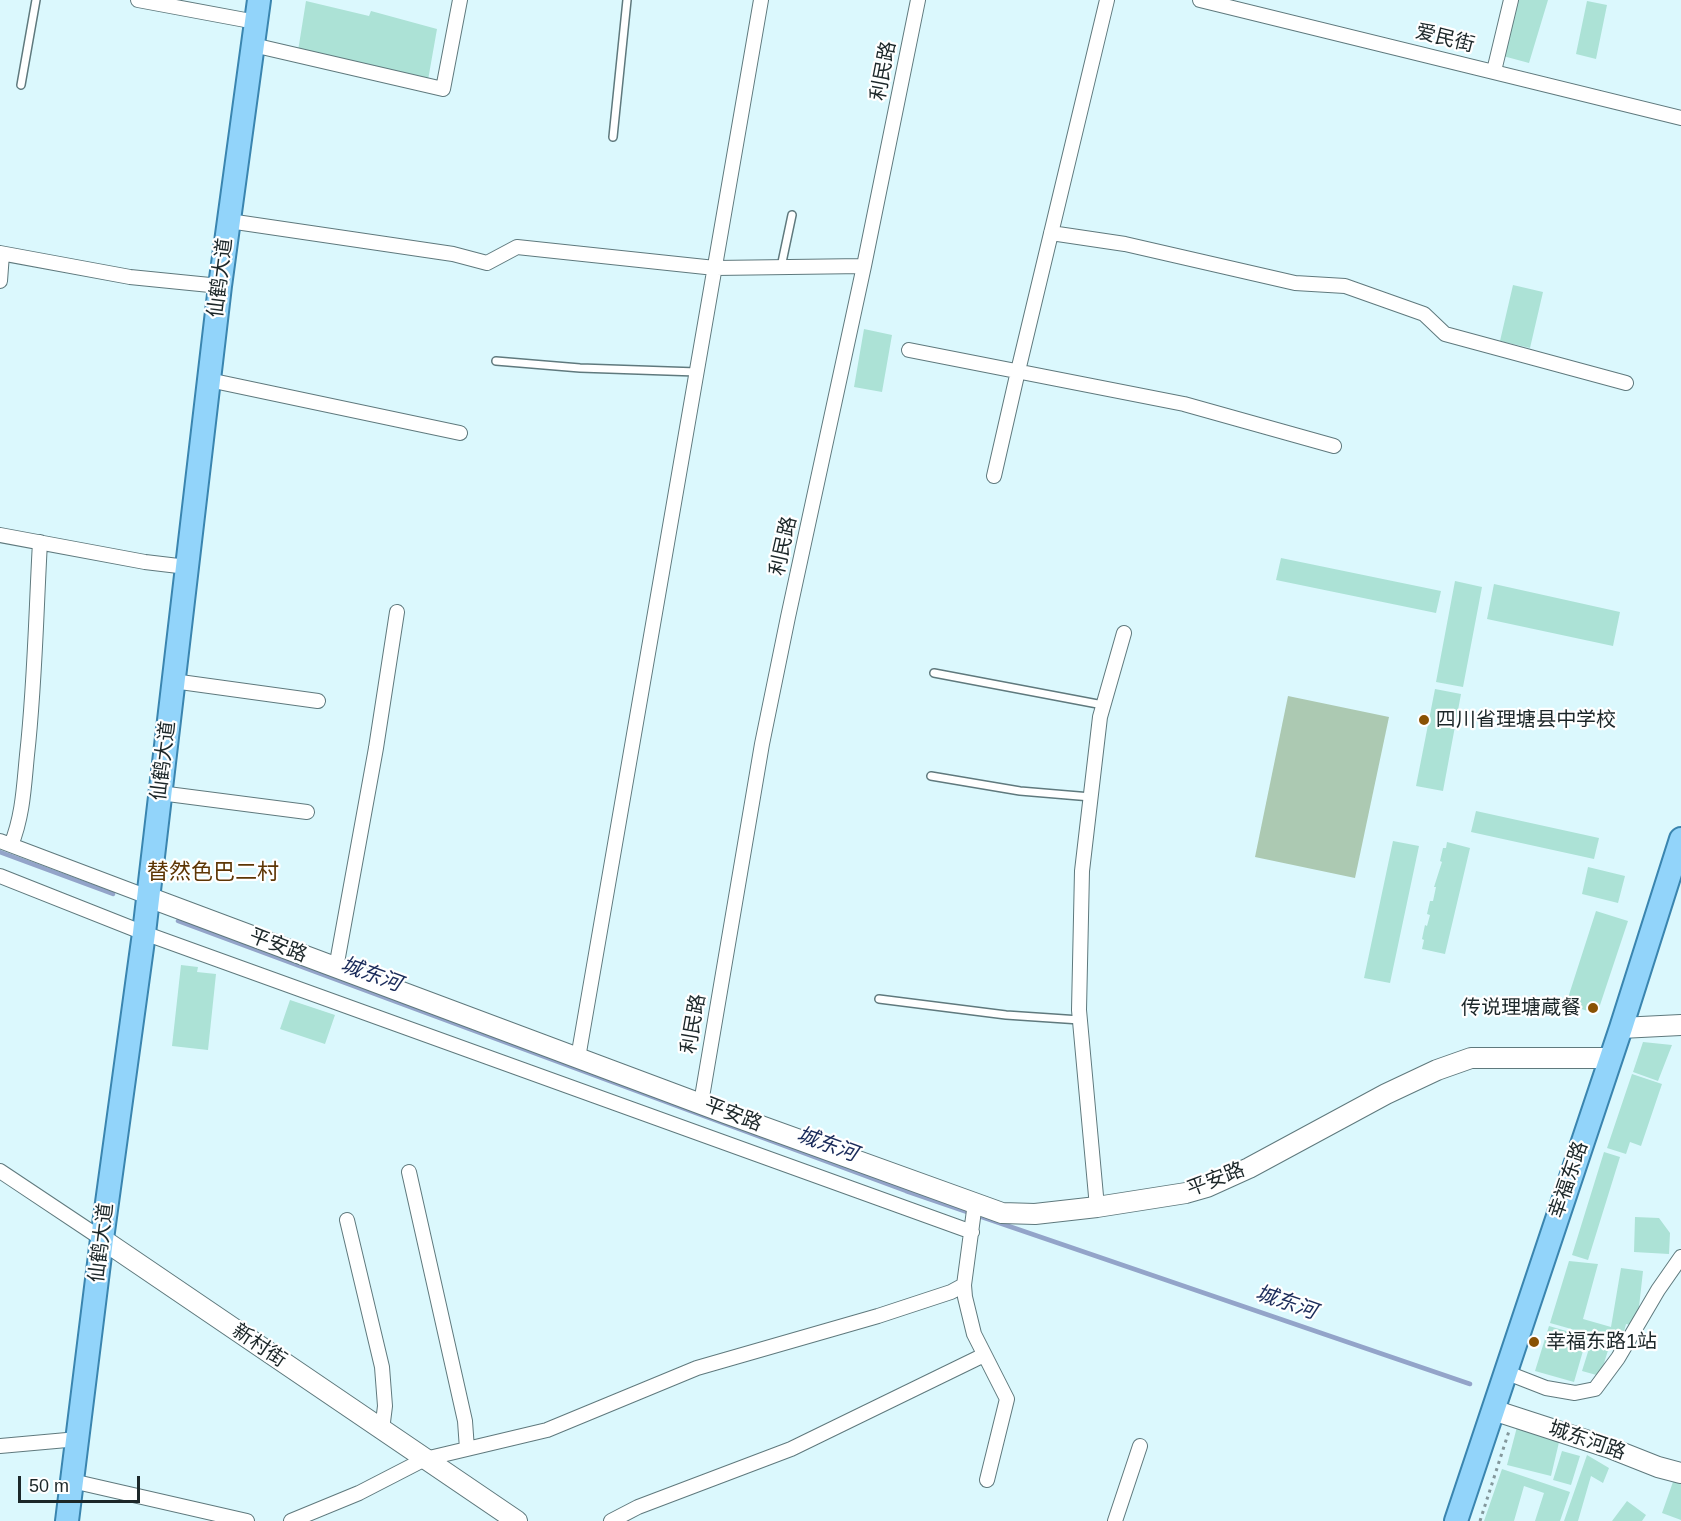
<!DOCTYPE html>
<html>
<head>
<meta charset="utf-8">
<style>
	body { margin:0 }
	#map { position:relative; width:1681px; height:1521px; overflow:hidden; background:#dbf8fd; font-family:Helvetica,sans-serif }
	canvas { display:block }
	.scale { position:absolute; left:18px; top:1476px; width:122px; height:27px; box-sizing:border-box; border:3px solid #1c2729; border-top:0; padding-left:8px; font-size:18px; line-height:21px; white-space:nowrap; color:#1c2729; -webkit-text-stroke:4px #fff; paint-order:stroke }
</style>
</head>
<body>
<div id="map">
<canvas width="1681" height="1521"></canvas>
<div class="scale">50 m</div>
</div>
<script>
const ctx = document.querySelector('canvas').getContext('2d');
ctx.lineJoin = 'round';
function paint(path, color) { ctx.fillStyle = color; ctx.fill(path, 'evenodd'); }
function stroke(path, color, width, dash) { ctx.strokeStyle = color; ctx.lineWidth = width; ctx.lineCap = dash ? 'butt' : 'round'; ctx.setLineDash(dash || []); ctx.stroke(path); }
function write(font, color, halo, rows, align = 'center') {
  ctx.font = font + ' Helvetica,"Noto Sans SC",sans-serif'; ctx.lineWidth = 4.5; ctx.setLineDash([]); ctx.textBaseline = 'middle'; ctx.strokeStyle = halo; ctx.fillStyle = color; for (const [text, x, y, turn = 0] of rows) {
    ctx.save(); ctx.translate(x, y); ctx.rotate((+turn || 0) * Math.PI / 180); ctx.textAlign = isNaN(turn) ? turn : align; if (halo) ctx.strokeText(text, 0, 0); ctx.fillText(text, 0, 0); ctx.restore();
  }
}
paint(new Path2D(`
	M1288,696L1389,717L1355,878L1255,857Z`), '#acc9b2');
stroke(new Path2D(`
	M0,852L113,894
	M178,921L906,1191L1470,1384`), '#93a4c9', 4.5);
paint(new Path2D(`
	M1518,0H1548L1529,63L1503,56Z
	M306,1L369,16L371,11L437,29L428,80L298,51Z
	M1587,1L1607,5L1596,59L1576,54Z
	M1513,285L1543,292L1530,348L1500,341Z
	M864,329L892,335L882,392L854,387Z
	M1281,558L1441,591L1436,613L1276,580Z
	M1455,581L1482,587L1463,687L1436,682Z
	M1494,584L1620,612L1613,646L1487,619Z
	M1435,689L1461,694L1443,791L1416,786Z
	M1476,811L1599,838L1594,859L1471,832Z
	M1393,841L1419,846L1390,983L1364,978Z
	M1447,842L1470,848L1445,954L1422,949L1424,940L1422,939L1425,925L1427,926L1430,915L1427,914L1430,901H1433L1436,887H1434L1442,862L1440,861L1443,848H1446Z
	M1588,867L1625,876L1618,903L1582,894Z
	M1596,911L1628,921L1597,1014L1566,1004Z
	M181,965L198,967L197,972L216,974L208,1050L172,1046Z
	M290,1000L335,1015L325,1044L280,1029Z
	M1643,1042L1672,1045L1658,1081L1633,1072Z
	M1632,1074L1662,1084L1641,1146L1630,1142L1626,1154L1607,1148Z
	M1604,1152L1620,1157L1588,1260L1572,1255Z
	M1635,1217L1659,1218L1670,1233L1669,1254L1634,1252Z
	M1569,1261L1598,1264L1583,1319L1611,1327L1621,1268L1643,1271L1638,1316L1631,1325L1626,1324L1621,1343L1550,1323Z
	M1549,1326L1587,1337L1574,1382L1535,1371Z
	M1592,1339L1610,1344L1600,1376L1582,1371Z
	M1517,1427L1560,1438L1551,1476L1507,1465Z
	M1562,1451L1580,1456L1571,1485L1553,1480Z
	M1587,1455L1609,1468L1603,1483L1591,1476L1578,1521H1564Z
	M1502,1469L1570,1492L1560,1521H1535L1544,1493L1524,1486L1514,1521H1484Z
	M1674,1479L1681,1482V1520L1662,1513Z
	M1627,1501L1646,1515L1642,1521H1612Z`), '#ace2d6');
const lane = new Path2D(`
	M21,85L36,0
	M613,137L627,0
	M781,267L792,215
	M496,361L580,368L697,372
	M934,673L1103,705
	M931,776L1020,791L1091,797
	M879,999L1006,1015L1080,1020`);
const street = new Path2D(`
	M138,0L256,22
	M1200,0L1681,118
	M253,45L443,89L460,0
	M1494,71L1511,0
	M229,221L453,254L487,263L517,247L715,268L864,266
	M1051,233L1125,244L1295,283L1345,286L1424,314L1445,334L1626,383
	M0,253L130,277L220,286
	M0,281L2,254
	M909,350L1184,404L1334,446
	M209,380L460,433
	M994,476L1018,371L1107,0
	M0,535L145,562L187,567
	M173,681L318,701
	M160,793L307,812
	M0,841L148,897
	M11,845C23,816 24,785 27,755C35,684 36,613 40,542
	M0,876L144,933L972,1232
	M336,968L376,748L397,612
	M578,1058L761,0
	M701,1103L762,744L788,617L864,266L918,0
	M0,1171L102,1239
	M409,1172L465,1421L467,1449
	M975,1203L964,1285L965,1297L974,1334L1007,1399L987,1480
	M1097,1207L1079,1010L1082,871L1100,717L1124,633
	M347,1220L382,1367L385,1406L382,1430
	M1505,1372L1546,1388L1575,1393L1595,1389L1618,1358L1658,1290L1681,1257
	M0,1446L78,1439
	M72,1481L247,1521
	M291,1521L359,1493L425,1459L547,1430L697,1368L878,1316L951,1292L964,1285
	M611,1521L638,1507L791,1449L984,1355
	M1115,1521L1140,1446`);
const secondary = new Path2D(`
	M148,897L725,1113L1002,1213L1035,1214L1097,1207L1186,1193L1207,1187L1249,1168L1386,1094L1437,1070L1471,1058H1610
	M1621,1028L1681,1025
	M102,1239L517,1521
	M1493,1410L1610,1448L1658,1467L1681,1473`);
const primary = new Path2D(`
	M67,1521L102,1239L144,933L220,286L259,0
	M1456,1521L1621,1028L1681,839`);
stroke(lane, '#5f797d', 10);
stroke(street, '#5f797d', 16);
stroke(secondary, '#5f797d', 22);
stroke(primary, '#3a85af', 26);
stroke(new Path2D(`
	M1480,1521L1509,1431`), '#83979b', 3, [3, 4.5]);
stroke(lane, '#fff', 7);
stroke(street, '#fff', 14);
stroke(secondary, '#fff', 20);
stroke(primary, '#92d4fa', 22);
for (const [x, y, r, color] of [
	[1424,720,6,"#895204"],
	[1593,1008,6,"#895204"],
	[1534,1342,6,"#895204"]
]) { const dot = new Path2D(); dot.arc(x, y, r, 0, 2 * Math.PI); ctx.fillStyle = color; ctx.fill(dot); stroke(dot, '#fff', 2); }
write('20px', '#1c2729', '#fff', [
	["爱民街",1445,39,14],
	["利民路",884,71,-79],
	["仙鹤大道",221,278,-83],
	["利民路",784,546,-77],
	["仙鹤大道",164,761,-83],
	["平安路",278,946,21],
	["利民路",694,1024,-80],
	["平安路",733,1115,21],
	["平安路",1216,1180,-21],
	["幸福东路",1569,1180,-71],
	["仙鹤大道",102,1243,-83],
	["新村街",259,1346,34],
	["城东河路",1587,1441,19]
]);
write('20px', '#1c2729', '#fff', [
	["四川省理塘县中学校",1436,720],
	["传说理塘蔵餐",1581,1008,"right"],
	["幸福东路1站",1546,1342]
], 'left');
write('italic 21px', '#1a2b5a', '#fff', [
	["城东河",371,975,20],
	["城东河",827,1145,20],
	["城东河",1286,1303,19]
]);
write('22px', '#5d3605', '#fff', [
	["替然色巴二村",213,873]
]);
</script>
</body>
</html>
